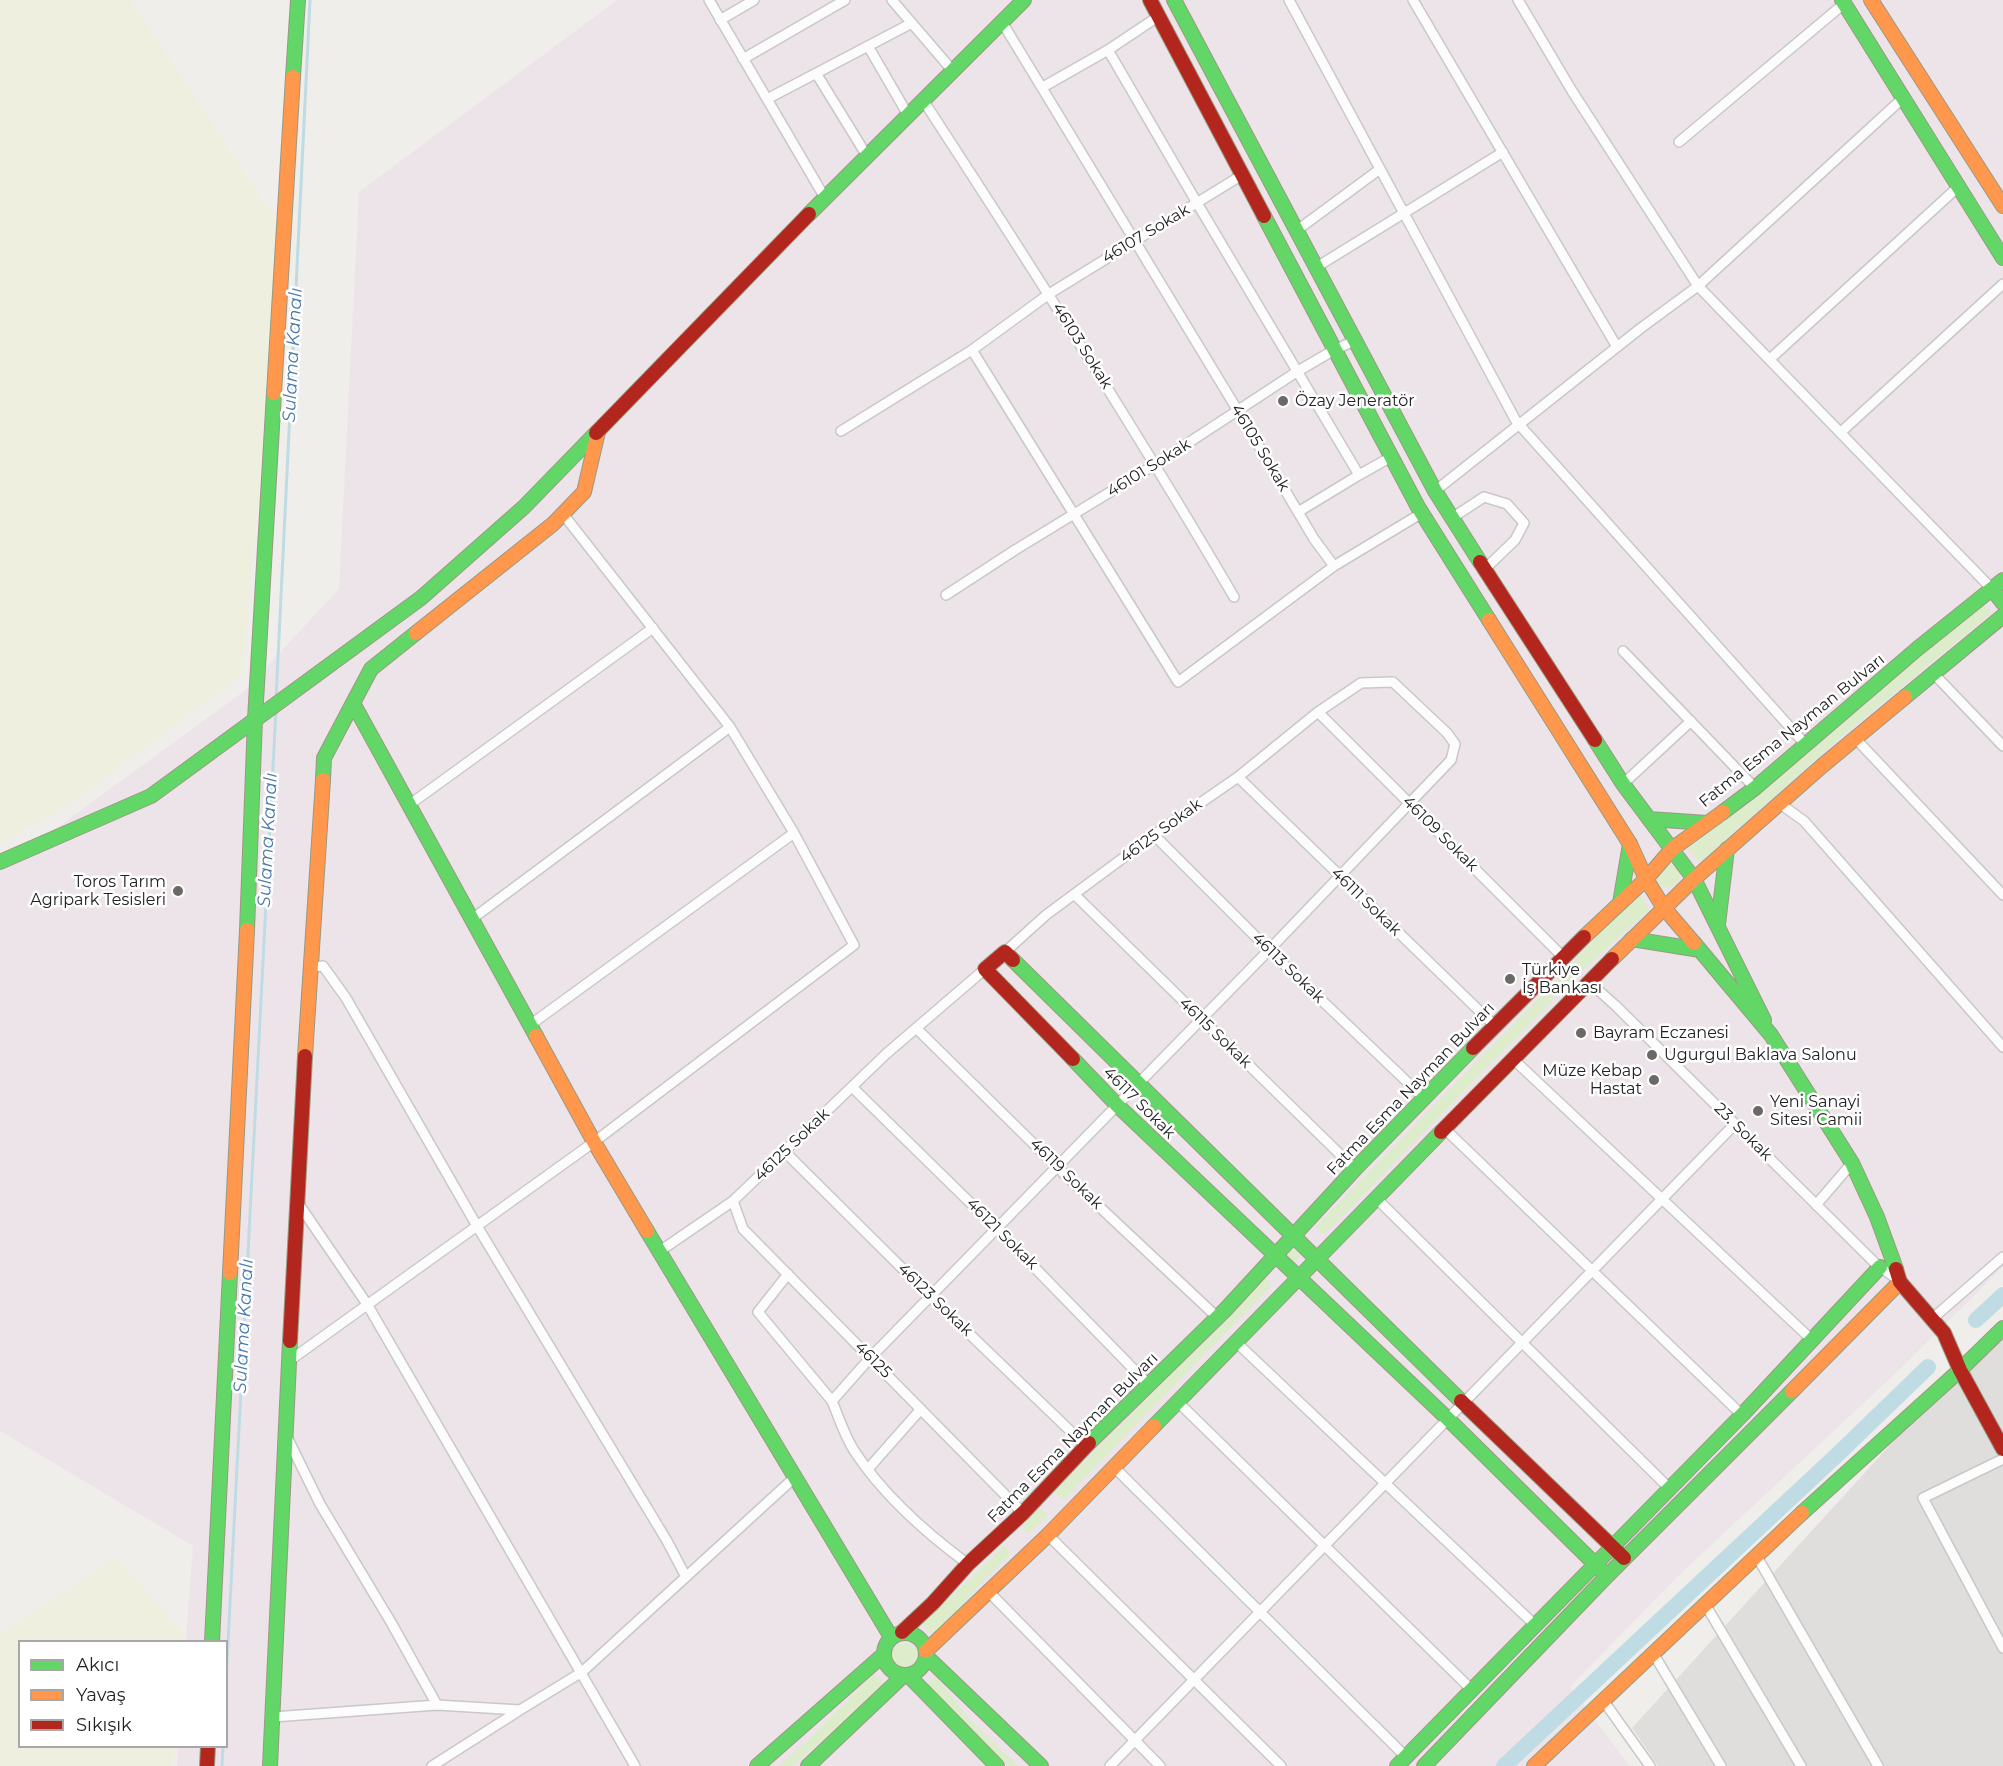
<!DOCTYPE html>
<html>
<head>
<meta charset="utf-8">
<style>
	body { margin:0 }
	#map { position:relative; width:2003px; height:1766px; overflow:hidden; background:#f0eeeb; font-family:Montserrat,sans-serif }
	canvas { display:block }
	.legend { position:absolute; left:18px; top:1640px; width:210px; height:108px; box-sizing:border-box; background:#fff; border:2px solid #a7a7a7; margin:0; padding:8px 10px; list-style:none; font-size:18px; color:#222 }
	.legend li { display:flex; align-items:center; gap:12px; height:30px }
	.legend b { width:30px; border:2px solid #a7a7a7 }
</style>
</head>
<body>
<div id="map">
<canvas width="2003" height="1766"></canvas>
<ul class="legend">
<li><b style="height:8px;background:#63d668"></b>Akıcı</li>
<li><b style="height:8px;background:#ff974d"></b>Yavaş</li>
<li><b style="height:8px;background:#b3261e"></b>Sıkışık</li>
</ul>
</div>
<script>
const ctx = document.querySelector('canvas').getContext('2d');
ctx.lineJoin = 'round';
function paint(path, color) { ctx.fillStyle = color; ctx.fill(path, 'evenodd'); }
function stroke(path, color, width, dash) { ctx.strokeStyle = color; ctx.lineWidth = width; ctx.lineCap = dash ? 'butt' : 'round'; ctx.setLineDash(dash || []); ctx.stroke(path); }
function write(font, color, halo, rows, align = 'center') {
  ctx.font = font + ' Montserrat,sans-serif'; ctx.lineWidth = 5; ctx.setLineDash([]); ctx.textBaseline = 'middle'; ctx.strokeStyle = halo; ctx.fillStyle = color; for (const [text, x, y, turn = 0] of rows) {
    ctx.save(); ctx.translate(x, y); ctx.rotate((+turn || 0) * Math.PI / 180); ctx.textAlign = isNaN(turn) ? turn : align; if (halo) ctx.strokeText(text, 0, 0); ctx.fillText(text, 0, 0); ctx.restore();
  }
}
paint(new Path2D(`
	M2003,1321V1766H1658L1632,1728Z`), '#dfdedc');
paint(new Path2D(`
	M617,0H2003V1267L1898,1371L1677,1577L1570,1687L1630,1766H177L178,1747L226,1746V1642L186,1641L193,1546L0,1431V869L243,692L339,589L359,192Z`), '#ede4e9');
paint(new Path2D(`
	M0,0H131L265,204L284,227L242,675L68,805L0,844Z
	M117,1558L186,1636V1641L20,1642V1746L175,1747L173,1766H0V1634Z`), '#efefdf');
paint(new Path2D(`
	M1984,604L1992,613L1841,737L1700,862L1685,846L1834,728Z
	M1667,863L1675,865L1681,874L1676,885L1668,888L1660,885L1656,878Z
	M1638,891L1649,909L1573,979L1324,1235L1315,1227L1566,970Z
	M1297,1243L1305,1251L1289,1268L1281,1260Z
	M1265,1278L1272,1285L1063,1500L1055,1492Z
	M1040,1508L1048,1515L1029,1534L1022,1527Z
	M1004,1545L1011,1553L976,1589L935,1636L921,1624L968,1581Z
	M891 1657a14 14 0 1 1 28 0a14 14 0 1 1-28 0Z
	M874,1674L887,1687L792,1766H778L805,1743Z
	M935,1676L969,1718L1018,1766H1009L923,1688Z`), '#ddeccb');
stroke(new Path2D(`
	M276,699L310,0
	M226,1681L276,709
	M222,1766L223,1746`), '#bfdbe3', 3);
stroke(new Path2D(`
	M1976,1320L2003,1295
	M1504,1766L1838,1454L1928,1367`), '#bfdbe3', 16);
const street = new Path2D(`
	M709,0L825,198
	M892,0L952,70
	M1289,0L1516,421L1805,744
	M1413,0L1617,347
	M1518,0L1572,91L1698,286L1992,589
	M720,20L754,0
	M1002,22L1238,411L1314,539L1334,566L1422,513
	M868,46L908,115
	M1108,50L1197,203L1359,475L1391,457
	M743,59L845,0
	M816,73L867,156
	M1043,87L1108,50L1159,16
	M767,99L912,23
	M923,100C1030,264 1135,428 1234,597
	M1679,142L1846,2
	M1296,231L1380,169
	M1315,268L1503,152
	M972,350L1178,682L1334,566
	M1770,359L1958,187
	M841,431L972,350L1049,294L1242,175
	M1841,432L2003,284
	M1435,491L1641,328L1698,286L1903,98
	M1298,512L1359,475
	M563,514L730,727
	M1452,518L1484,497L1507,504L1524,523L1515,540L1485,569
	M946,595L1015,550L1156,464L1298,371L1334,350L1354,341
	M1623,651L1755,788
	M1934,674L2003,746
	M1318,712L1563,957
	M1855,738L2003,895
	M1238,777L1495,1026
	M1623,784L1691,721
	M1779,803L1804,821L2003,1047
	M409,805L653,628
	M1154,835L1269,950L1424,1098
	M1075,895L1355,1169
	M472,919L730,727L794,833L530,1025
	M311,967L323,966L346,998L477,1226L667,1541L686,1577
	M1588,981L1616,1006L1875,1263L1898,1280
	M916,1028L1058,1168L1218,1318
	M1513,1059L1812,1340
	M852,1087L997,1229L1149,1385
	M1445,1129L1742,1415
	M785,1152L931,1297L1086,1446
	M1376,1198L1669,1488
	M296,1200L367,1304L635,1766
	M733,1201L743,1229L1023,1513
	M1816,1205L1852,1163
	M660,1251L733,1201L886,1054L985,969
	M788,1274L758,1312L832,1401
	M1932,1319L2003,1257
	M1236,1342L1535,1625
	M289,1361L594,1142L854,945L794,833
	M1178,1402L1472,1690
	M287,1437L320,1504L392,1624L437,1705L520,1710L582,1672L794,1478
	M2003,1459L1923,1498L2003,1648
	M1114,1467L1406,1757
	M868,1469L921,1409
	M1048,1535L1281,1766
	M1756,1555L1878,1766
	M968,1564C926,1533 884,1496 855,1452C845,1437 839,1418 832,1401L870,1358L1269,950L1451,760L1455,744L1447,733L1393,682L1361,683L1318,712L1238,777L1154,835L1046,915L1005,952
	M988,1591L1160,1766
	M1705,1604L1801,1766
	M1653,1653L1721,1766
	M1603,1700L1650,1766
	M273,1717L437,1705
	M432,1766L520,1710
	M1110,1766L1735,1124`);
const fast = new Path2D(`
	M1174,0L1435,491L1480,562
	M1842,0L2003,258
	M293,77L298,0
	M809,214L1024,0
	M1264,216L1418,507L1489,620
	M1992,589L2003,603
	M416,633L371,669L353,703L536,1036
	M1905,697L2003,616
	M1595,740L1623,784L1694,879L1764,1020
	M323,780L324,758L353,703
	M1723,812L1755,788L1917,649L2003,580
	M1649,819L1707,823
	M0,862L151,796L421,598L524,507L596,433
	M1620,903L1630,844
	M1718,924L1727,849
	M247,930L255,719L274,393
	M1632,939L1700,950
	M1694,943L1771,1035L1852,1163L1877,1217L1896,1269
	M1013,960L1461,1401
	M1073,1059L1118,1106L1448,1419L1607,1576
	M647,1231L891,1637
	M1154,1426L1441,1132
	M1089,1443L1225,1310L1355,1169L1473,1048
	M1802,1513L1960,1370L2003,1328
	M884 1654a21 21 0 1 1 42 0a21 21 0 1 1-42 0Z
	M212,1642L230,1273
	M926,1656L1041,1766
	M908,1675L997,1766
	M270,1766L290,1341
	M757,1766L883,1655
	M808,1766L904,1675
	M1397,1766L1742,1415L1880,1267
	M1424,1766L1607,1576L1792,1391`);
const slow = new Path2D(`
	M1871,0L2003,206
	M274,393L293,77
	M1489,620L1630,844L1646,879L1664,908L1694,943
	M416,633L553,524L584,492L598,432
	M1584,937L1646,879L1672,849L1723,812
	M1612,959L1694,879L1822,766L1905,697
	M536,1036L594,1142L647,1231
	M305,1056L323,780
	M230,1273L247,930
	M1792,1391L1900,1282
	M926,1651L1048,1535L1154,1426
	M1534,1766L1802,1513`);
const jam = new Path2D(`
	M1150,0L1264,216
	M596,433L809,214
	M1480,562L1595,740
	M1013,960L1005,952L985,969L1073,1059
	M1473,1048L1584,937
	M1441,1132L1612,959
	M1896,1269L1900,1282L1944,1333L1960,1370L2003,1449
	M290,1341L305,1056
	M1461,1401L1624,1558
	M902,1632L933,1603L968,1564L1023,1513L1089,1443
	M207,1766L208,1746`);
stroke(street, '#c9c8c7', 12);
stroke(fast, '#999a82', 16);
stroke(slow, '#999a82', 16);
stroke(jam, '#999a82', 16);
stroke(street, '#fdfcfc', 9);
stroke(fast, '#63d668', 14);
stroke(slow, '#ff974d', 14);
stroke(jam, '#b3261e', 14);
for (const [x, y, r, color] of [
	[1283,401,6,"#6a6968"],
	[178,891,6,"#6a6968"],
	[1510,979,6,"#6a6968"],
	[1581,1033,6,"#6a6968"],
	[1652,1055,6,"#6a6968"],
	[1654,1080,6,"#6a6968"],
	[1758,1111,6,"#6a6968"]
]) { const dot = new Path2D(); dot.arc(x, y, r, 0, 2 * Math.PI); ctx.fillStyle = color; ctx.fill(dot); stroke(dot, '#fff', 2); }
write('16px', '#222', '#fff', [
	["46107 Sokak",1146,234,-31],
	["46103 Sokak",1082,346,58],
	["46105 Sokak",1260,448,59],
	["46101 Sokak",1149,468,-32],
	["Fatma Esma Nayman Bulvarı",1792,731,-39],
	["46125 Sokak",1161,831,-36],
	["46109 Sokak",1440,834,45],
	["46111 Sokak",1366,902,44],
	["46113 Sokak",1288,968,44],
	["46115 Sokak",1215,1033,44],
	["Fatma Esma Nayman Bulvarı",1411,1089,-46],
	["46117 Sokak",1139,1103,45],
	["23. Sokak",1743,1132,45],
	["46125 Sokak",792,1145,-44],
	["46119 Sokak",1066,1174,44],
	["46121 Sokak",1002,1234,45],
	["46123 Sokak",935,1300,44],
	["46125",873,1360,45],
	["Fatma Esma Nayman Bulvarı",1073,1438,-45]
]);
write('16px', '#222', '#fff', [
	["Özay Jeneratör",1295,401],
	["Toros Tarım",166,882,"right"],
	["Agripark Tesisleri",166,900,"right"],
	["Türkiye",1522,970],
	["İş Bankası",1522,988],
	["Bayram Eczanesi",1593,1033],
	["Ugurgul Baklava Salonu",1664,1055],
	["Müze Kebap",1642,1071,"right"],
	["Hastat",1642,1089,"right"],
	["Yeni Sanayi",1770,1102],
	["Sitesi Camii",1770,1120]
], 'left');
write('italic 18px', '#4a7aab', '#fff', [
	["Sulama Kanalı",293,355,-87],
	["Sulama Kanalı",268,840,-87],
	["Sulama Kanalı",244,1326,-87]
]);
</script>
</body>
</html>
